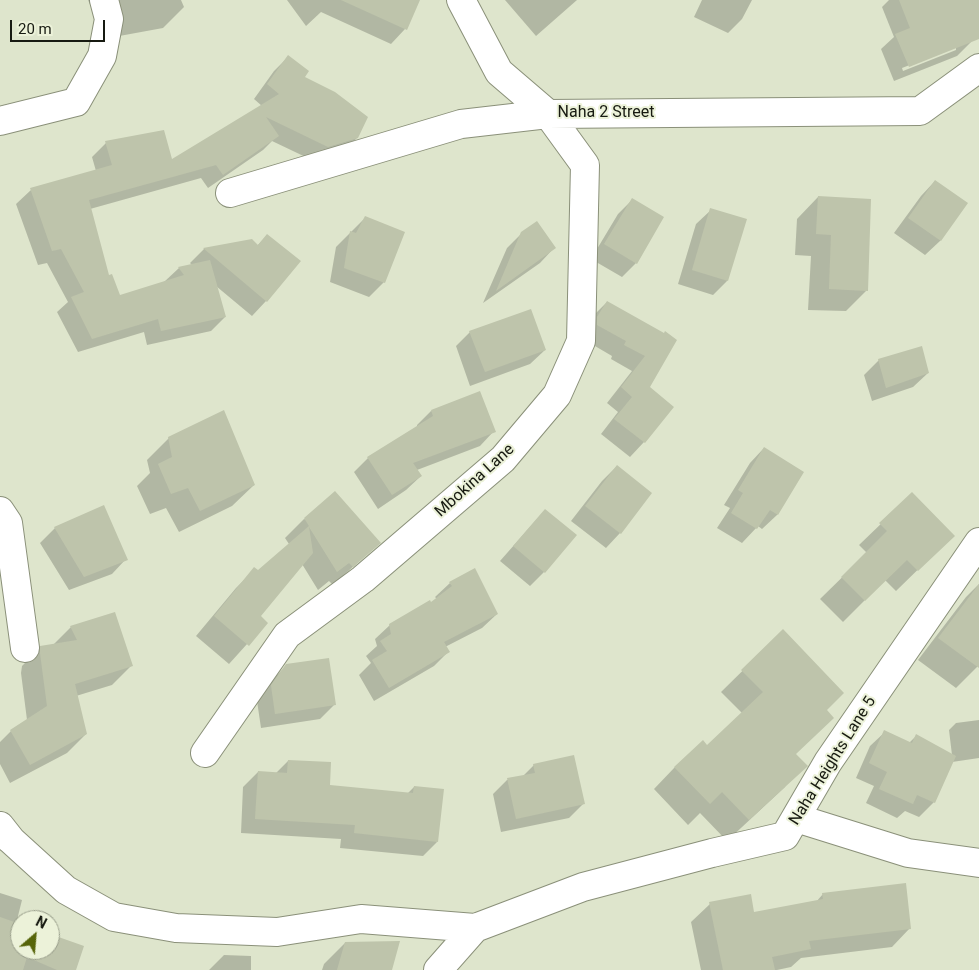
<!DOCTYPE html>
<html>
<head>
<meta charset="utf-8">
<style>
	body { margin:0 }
	#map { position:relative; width:979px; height:970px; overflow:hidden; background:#dee5cc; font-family:Roboto,sans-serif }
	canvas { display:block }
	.north { position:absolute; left:10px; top:910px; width:50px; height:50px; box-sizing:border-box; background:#ecf2d9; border:1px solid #979c89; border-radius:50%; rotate:27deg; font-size:14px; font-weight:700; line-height:20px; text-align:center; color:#171a11 }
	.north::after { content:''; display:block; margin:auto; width:18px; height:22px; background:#566409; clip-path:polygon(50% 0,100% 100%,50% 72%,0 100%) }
	.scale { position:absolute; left:10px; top:20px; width:95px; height:22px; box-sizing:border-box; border:2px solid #171a11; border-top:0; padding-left:6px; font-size:15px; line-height:18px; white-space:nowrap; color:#171a11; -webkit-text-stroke:4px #ecf2d9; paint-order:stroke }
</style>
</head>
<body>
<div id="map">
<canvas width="979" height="970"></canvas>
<div class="north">N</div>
<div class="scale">20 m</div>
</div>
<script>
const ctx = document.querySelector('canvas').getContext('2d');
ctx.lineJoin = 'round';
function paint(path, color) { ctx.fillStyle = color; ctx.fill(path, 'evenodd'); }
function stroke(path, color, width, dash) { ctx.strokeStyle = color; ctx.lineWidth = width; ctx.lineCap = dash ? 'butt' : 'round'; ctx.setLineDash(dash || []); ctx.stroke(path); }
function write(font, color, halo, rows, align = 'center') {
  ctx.font = font + ' Roboto,sans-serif'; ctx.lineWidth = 4; ctx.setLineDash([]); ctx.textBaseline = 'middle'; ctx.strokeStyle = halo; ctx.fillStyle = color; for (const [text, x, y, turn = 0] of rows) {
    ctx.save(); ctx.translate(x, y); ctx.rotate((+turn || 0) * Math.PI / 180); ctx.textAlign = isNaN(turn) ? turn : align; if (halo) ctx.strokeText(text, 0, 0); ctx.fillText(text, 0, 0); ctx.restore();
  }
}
paint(new Path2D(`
	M88,0H181L184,7L163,28L103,39L98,18L92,9Z
	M287,0H406L405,29L391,44L321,12L306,26Z
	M505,0H577L536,36Z
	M702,0H752L742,19L728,33L694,17Z
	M889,0H979V30L971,42L957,56L894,81L881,49L894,37L882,7ZM956,47V50L903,71L902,68Z
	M288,57L303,77L357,138L343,152L314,161L272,141L263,150L208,188L201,178L90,209L108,276L119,297L164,282L179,268L192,265L190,263L204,249L252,241L257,246L267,235L299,261L266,301L252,316L216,286L225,317L211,331L147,345L144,332L78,352L57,312L68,302L47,263L38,265L16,204L31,190L96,171L92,157L106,143L171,161L262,106L254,99L274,71Z
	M935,181L966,203L940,241L925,255L894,233L921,196Z
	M818,197L867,290L846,311L808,310L811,256L795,255L797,219Z
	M632,200L636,263L622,277L591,259L618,214Z
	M711,210L745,220L727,281L713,295L678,284L696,224Z
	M365,218L384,282L369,297L330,282L336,247Z
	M522,233L554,248L540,263L483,303L507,248Z
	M607,302L664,334L649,387L644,442L630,457L601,434L618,412L607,403L632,371L611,359L612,356L583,339L592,317Z
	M470,332L545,350L530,364L470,386L456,346Z
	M879,360L928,373L913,387L872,401L864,375Z
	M431,411L494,431L480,446L417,470L421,476L406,490L378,509L354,472L368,458L417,427V425Z
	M169,438L254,485L232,506L179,532L166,508L150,514L137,486L150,473L147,460Z
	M764,448L803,472L777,515L762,529L758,526L742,543L717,528L730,508L724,505L750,463Z
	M617,466L620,533L606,548L571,521L602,481Z
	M912,494L939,549L896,591L885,580L843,622L820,599L867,553L859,545Z
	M545,510L544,572L530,586L500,561Z
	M304,519L379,543L333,585L329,581L318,590L302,564L259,617L266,623L229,664L196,636L236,588L255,569L258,572L289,544L285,538Z
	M55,528L126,559L112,574L69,590L40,543Z
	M450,583L497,614L482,628L445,647L448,652L434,666L374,701L359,675L371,663L366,656L377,646L375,639L390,625L437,599L435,597Z
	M979,584V665L956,688L918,660L966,597Z
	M71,627L131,666L112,685L76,696L86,734L67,753L10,783L0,764V742L11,731L27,720L21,673L22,666L41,647L53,645Z
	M783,631L825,710L795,754L785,787L727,841L700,813L688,825L654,789L675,767L707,746L742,713L721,692Z
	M287,665L334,705L320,719L261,728L257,701L272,680Z
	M979,720V758L952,762L934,802L919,817L905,811L897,818L866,803L874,786L856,778L870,746L885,732L909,743L916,736L952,755L949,730L956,723Z
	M288,761L329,786L407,794L414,787L437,842L423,856L340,848L341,839L241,833L243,787L258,772L276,773Z
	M534,765L584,803L569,818L501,832L493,794L507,780L522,777Z
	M0,893L22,900L16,924L20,925V950H50V936L75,970H0Z
	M823,894L910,928L892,947L801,958L791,967L777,970H701L691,922L710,904L753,914L816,902Z
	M345,943L391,970H322L324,964Z
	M224,955L251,956V970H209Z`), '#0003');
paint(new Path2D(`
	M341,0H420L407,30Z
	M899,0H979V39L909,67L895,34L910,28Z
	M288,55L309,71L305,77L335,92L368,117L358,138L328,147L266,117L279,136L223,175L216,165L89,200L109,275L112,274L120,295L184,275L178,267L210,260L226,317L161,331L158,319L92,339L71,297L84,292L61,249L52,251L30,188L112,165L105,141L164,130L172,159L279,94L267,84Z
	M935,180L968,203L941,241L908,218Z
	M818,196L871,199L868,291L829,289L831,235L816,234Z
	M632,198L664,217L637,264L604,244Z
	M710,208L747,219L728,281L692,270Z
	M365,216L405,232L385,283L344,268L350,231L356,233Z
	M537,221L556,248L496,291L521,232Z
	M267,234L301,261L267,302L203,248L252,239L258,245Z
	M607,301L664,333L665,331L677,340L650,387L674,407L645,443L614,419L632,397L621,387L645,356L624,345L626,341L597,325V317Z
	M531,309L546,350L485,372L469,331Z
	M922,346L929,373L886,388L878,359Z
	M480,391L496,432L413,463L422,476L392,495L367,457L433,416L431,410Z
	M224,410L255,485L200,511L188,488L171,494L158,464L172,457L168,437Z
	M764,447L804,472L778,515L770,510L757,529L731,513L743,493L738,490Z
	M617,465L652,493L621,534L585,506Z
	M335,491L381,543L353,567L349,563L337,572L309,527L313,553L261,616L268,623L249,646L214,616L254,567L258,570L309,526L304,518Z
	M912,492L955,536L918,571L907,560L865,601L841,577L887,531L879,523Z
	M104,505L128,560L84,577L54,527Z
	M545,509L577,535L545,573L513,546Z
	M475,568L498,614L444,642L450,652L389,688L372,660L387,651L380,641L391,634L389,624L430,600L431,602L452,586L449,582Z
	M979,584V668L938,638Z
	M115,612L133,666L75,684L87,734L30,765L10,730L47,706L40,653V646L77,640L70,626Z
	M783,629L844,693L827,710L834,718L796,754L808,766L749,820L722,792L710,804L674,767L703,740L707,745L763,692L741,670Z
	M329,658L336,705L275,714L271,685L286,664Z
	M884,730L912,743L916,734L956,756L935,803L917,795L913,804L879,789L887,772L869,763Z
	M574,755L585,804L516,819L507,778L535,773L533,764Z
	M288,760L331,762L330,785L413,793L414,786L444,789L438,842L354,833L355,825L255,819L258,771L287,773Z
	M906,883L911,929L809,941L811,949L772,957L775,970H723L709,902L751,894L754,912L823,899L822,893Z
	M0,917L20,924V950H50V934L84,946L76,970H57L27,957L23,970H0Z
	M400,941L392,970H337L345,942Z`), '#bec4ab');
const street = new Path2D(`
	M0,121L76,102L102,56L109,19L104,0
	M230,193L461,124L548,114L920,111L979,68
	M0,511L8,523L25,648
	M205,753L287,635L363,579L503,459L557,395L581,341L585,165L548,114L499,72L461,0
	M796,818L908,853L979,863
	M0,826L11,840L66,890L114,917L176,928L277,932L361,919L475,928L583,887L712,853L785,836L828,762L979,542
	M438,970L475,928`);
stroke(street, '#8a9079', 30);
stroke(street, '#fff', 28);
write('16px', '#171a11', '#ecf2d9', [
	["Naha 2 Street",606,113],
	["Mbokina Lane",475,481,-42],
	["Naha Heights Lane 5",833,761,-58]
]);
</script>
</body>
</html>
